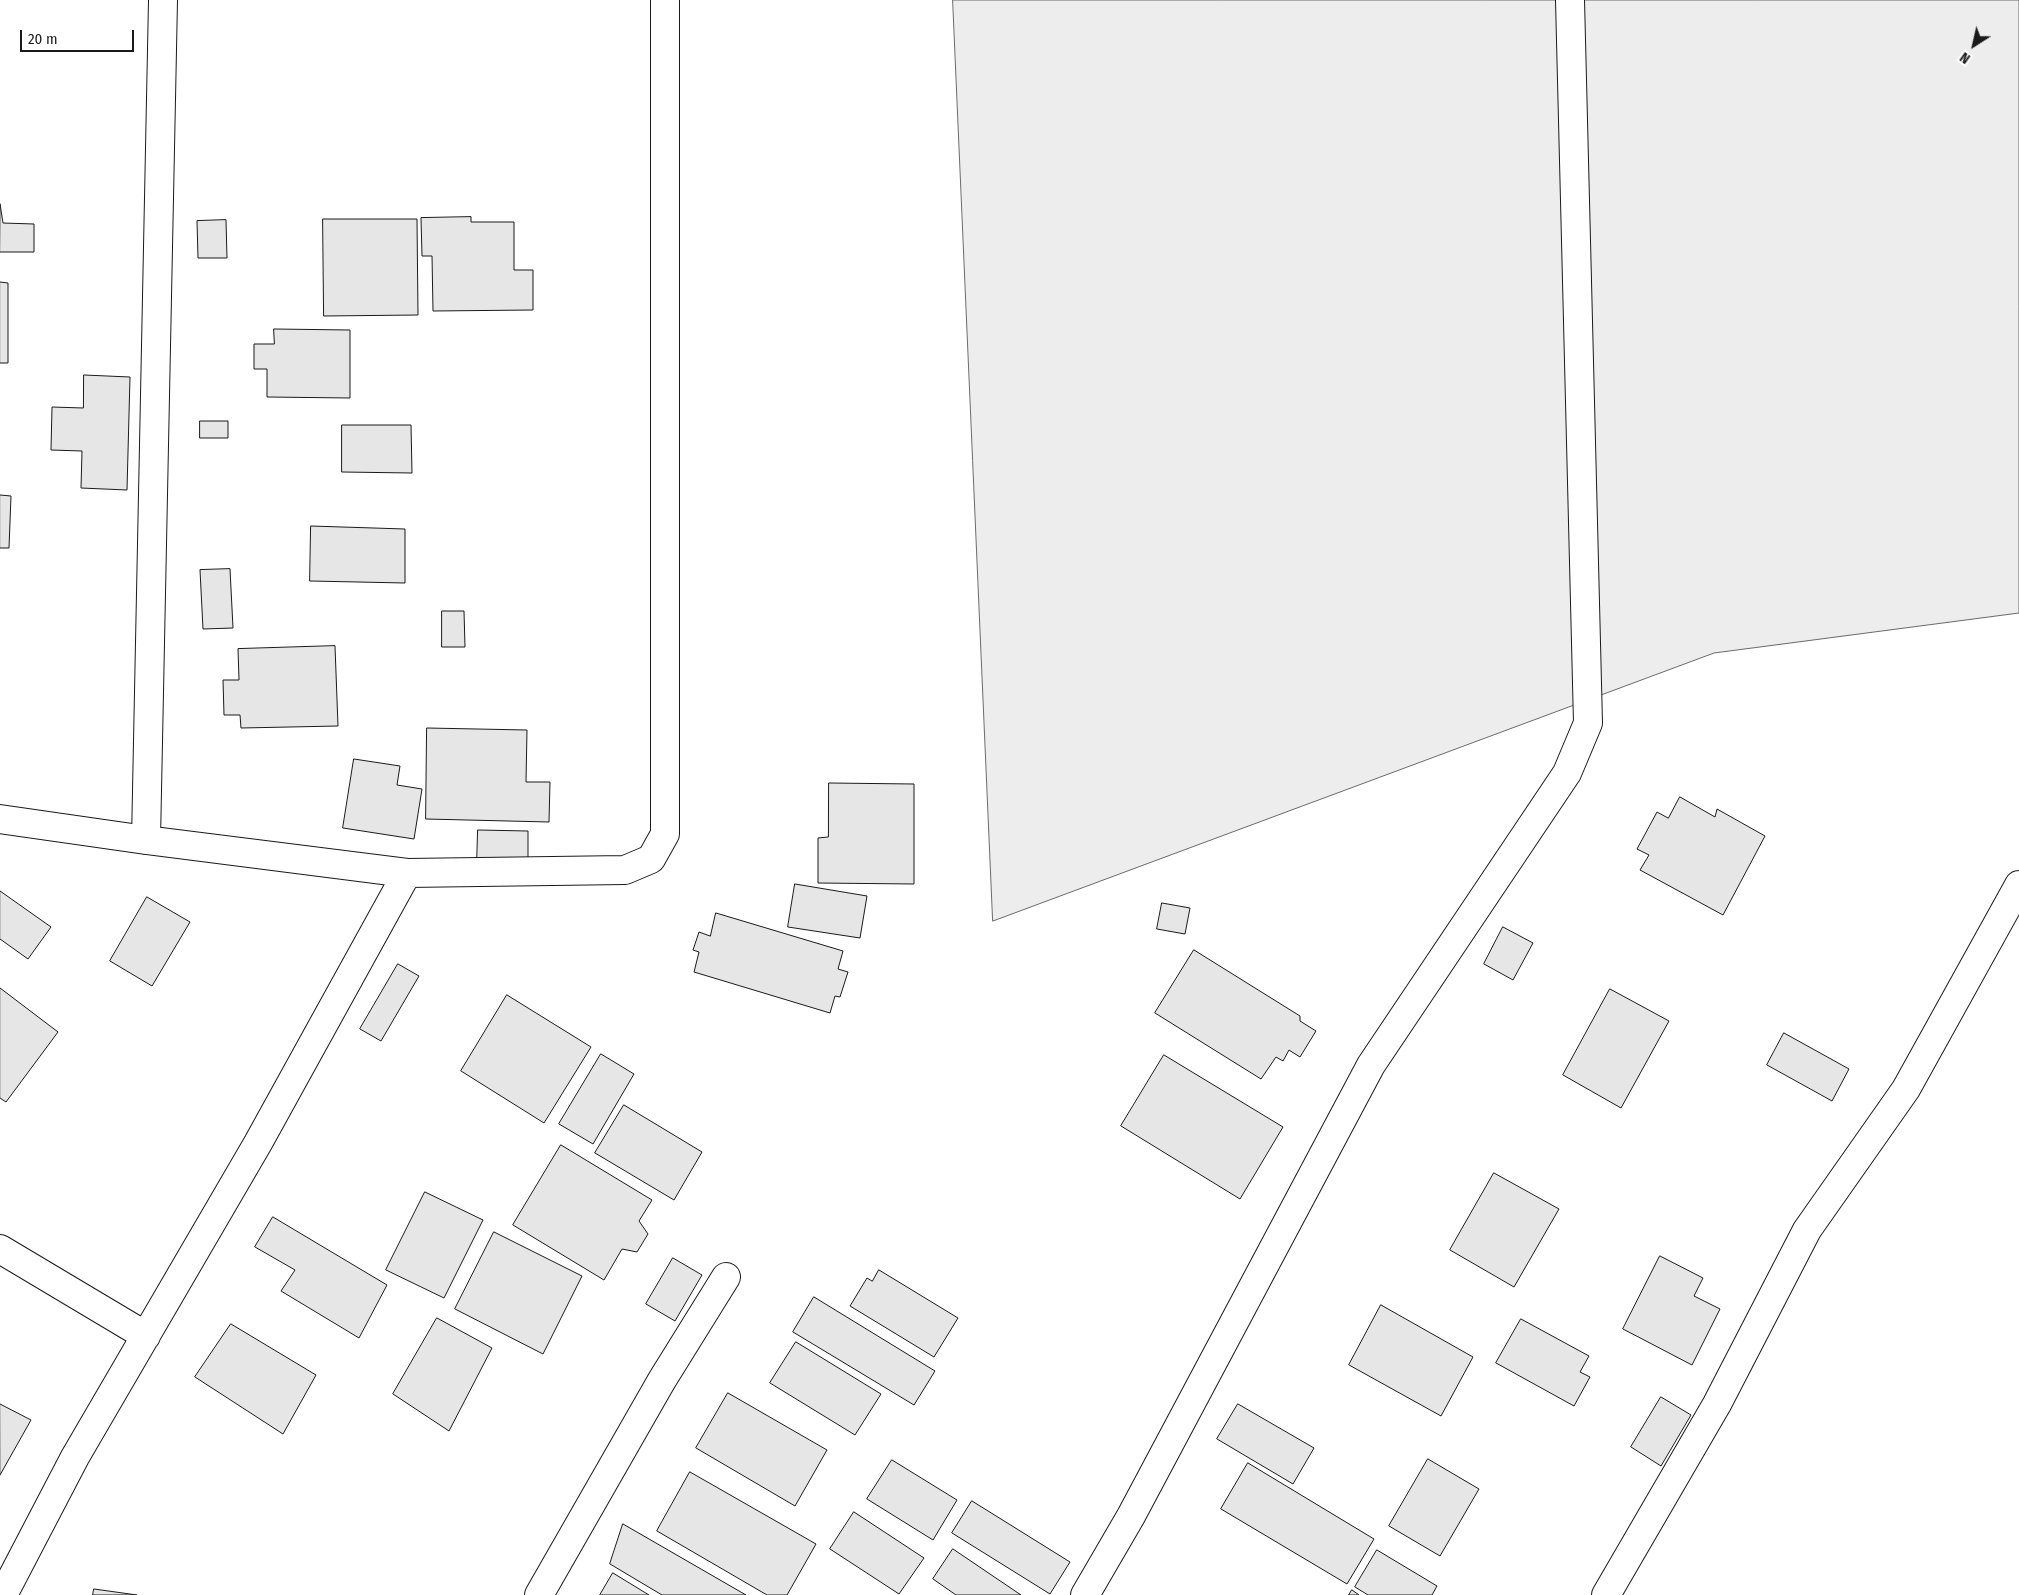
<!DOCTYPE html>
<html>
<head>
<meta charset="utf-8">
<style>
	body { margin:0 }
	#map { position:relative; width:2019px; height:1595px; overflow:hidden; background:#fff; font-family:"Fira Sans Condensed",sans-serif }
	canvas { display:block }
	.north { position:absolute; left:1949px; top:20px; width:50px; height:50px; -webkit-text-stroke:4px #fff; paint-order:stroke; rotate:215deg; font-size:14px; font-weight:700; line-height:20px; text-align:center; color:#1a1a1a }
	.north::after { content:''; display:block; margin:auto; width:18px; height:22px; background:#1a1a1a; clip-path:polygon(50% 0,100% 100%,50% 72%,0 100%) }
	.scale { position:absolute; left:20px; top:30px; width:114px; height:22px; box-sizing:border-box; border:2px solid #1a1a1a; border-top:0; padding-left:6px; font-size:15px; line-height:18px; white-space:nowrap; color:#1a1a1a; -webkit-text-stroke:4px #fff; paint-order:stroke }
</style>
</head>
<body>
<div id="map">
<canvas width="2019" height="1595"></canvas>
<div class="north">N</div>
<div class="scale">20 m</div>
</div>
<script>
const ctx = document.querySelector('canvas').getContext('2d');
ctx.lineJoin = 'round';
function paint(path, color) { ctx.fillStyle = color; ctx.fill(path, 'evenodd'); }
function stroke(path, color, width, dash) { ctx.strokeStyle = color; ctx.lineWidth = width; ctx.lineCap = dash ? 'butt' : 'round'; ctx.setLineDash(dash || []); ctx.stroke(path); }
const built = new Path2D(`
	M953,0H2019V613L1714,653L993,921Z`);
paint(built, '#ededed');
stroke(built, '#6a6a6a', 1);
const building = new Path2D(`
	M0,204L3,223L34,224V252H0Z
	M471,217V222H514V270H533V310L433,311L432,256H422L421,218Z
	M323,219H417L418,315L324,316Z
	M226,220L227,258H198L197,221Z
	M0,282L8,283V363H0Z
	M274,329L350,330V398L267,397V369H254V344H274Z
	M84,375L130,377L127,490L81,488L82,451L51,450L52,407L83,408Z
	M200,421H228V438H200Z
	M342,425H411L412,473L342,472Z
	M0,495L11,496L9,548H0Z
	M311,526L405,529V583L310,581Z
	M230,569L233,628L203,629L200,570Z
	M442,611H464L465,647H442Z
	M335,646L338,726L241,728L240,715H224L223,680H239L238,649Z
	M427,728L527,730L526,782H550L549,822L426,819Z
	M354,759L400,766L397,785L422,789L414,839L343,828Z
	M829,783L914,784V884L818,883V838L828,837Z
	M1680,797L1715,817L1717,809L1765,836L1723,915L1640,870L1649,855L1637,849L1657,812L1668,818Z
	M478,830L528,831V864H477Z
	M795,884L867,896L860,938L788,927Z
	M0,891L51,927L28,959L0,939Z
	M147,897L190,922L152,986L110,961Z
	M1162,903L1190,908L1185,934L1157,929Z
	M716,913L843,951L838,969L848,972L840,997L835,996L830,1013L694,972L699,952L693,950L699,932L710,936Z
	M1503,927L1533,943L1513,980L1484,964Z
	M1194,950L1300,1016V1021L1316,1031L1300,1057L1289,1050L1283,1061L1276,1057L1261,1079L1155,1013Z
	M398,964L419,976L381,1041L360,1029Z
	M0,988L58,1032L6,1102L0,1098Z
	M1610,989L1669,1021L1621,1108L1563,1075Z
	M507,995L591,1047L544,1123L461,1071Z
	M1784,1033L1849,1069L1832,1101L1767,1065Z
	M601,1054L634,1074L593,1144L559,1124Z
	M1164,1055L1283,1127L1240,1199L1121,1126Z
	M624,1105L702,1152L674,1200L595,1153Z
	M561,1145L652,1200L639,1221L648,1234L637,1252L622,1249L604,1280L513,1225Z
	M1494,1173L1559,1209L1514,1287L1450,1250Z
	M425,1192L483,1220L444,1298L386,1270Z
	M273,1217L387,1285L359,1338L281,1291L295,1270L255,1247Z
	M494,1232L582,1276L543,1354L455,1309Z
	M1660,1256L1703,1278L1694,1296L1720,1309L1692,1365L1623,1329Z
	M673,1258L702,1275L675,1321L646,1304Z
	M879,1270L958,1318L934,1357L850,1306L867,1278L872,1281Z
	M814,1297L935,1371L914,1405L793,1332Z
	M1381,1305L1473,1357L1441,1416L1349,1365Z
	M437,1318L492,1348L449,1431L393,1394Z
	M1521,1319L1589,1356L1580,1372L1590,1377L1574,1406L1496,1363Z
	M231,1324L316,1375L283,1434L195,1377Z
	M796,1342L881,1394L855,1435L770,1383Z
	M728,1393L827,1450L795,1506L696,1448Z
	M1661,1397L1691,1415L1661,1466L1631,1447Z
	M0,1404L31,1420L0,1475Z
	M1238,1404L1314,1448L1293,1484L1217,1439Z
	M1428,1459L1479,1489L1440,1556L1389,1526Z
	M892,1460L957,1500L933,1540L867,1499Z
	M1248,1463L1374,1539L1347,1584L1221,1509Z
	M690,1472L816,1544L787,1595H767L657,1531Z
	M972,1501L1070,1562L1050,1594L952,1533Z
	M854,1512L924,1558L899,1594L830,1549Z
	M623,1524L746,1595H662L610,1564Z
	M953,1549L1021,1595H956L933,1579Z
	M1377,1550L1437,1586L1432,1595H1368L1355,1587Z
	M613,1573L649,1595H600Z
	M94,1589L137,1595H93Z
	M1352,1590L1359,1595H1349Z`);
paint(building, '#e6e6e6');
stroke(building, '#1a1a1a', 1);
const minor = new Path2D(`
	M0,819L146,840L407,873L625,870L651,859L665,834V0
	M146,840L163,0
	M0,1249L146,1336
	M3,1595L75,1457L258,1143L407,873
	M539,1595L662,1380L726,1277
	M1085,1595L1131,1516L1371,1065L1567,773L1588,723L1570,0
	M1606,1595L1717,1404L1807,1230L1906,1089L2019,885`);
stroke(minor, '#1a1a1a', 30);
stroke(minor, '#fff', 28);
</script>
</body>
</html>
